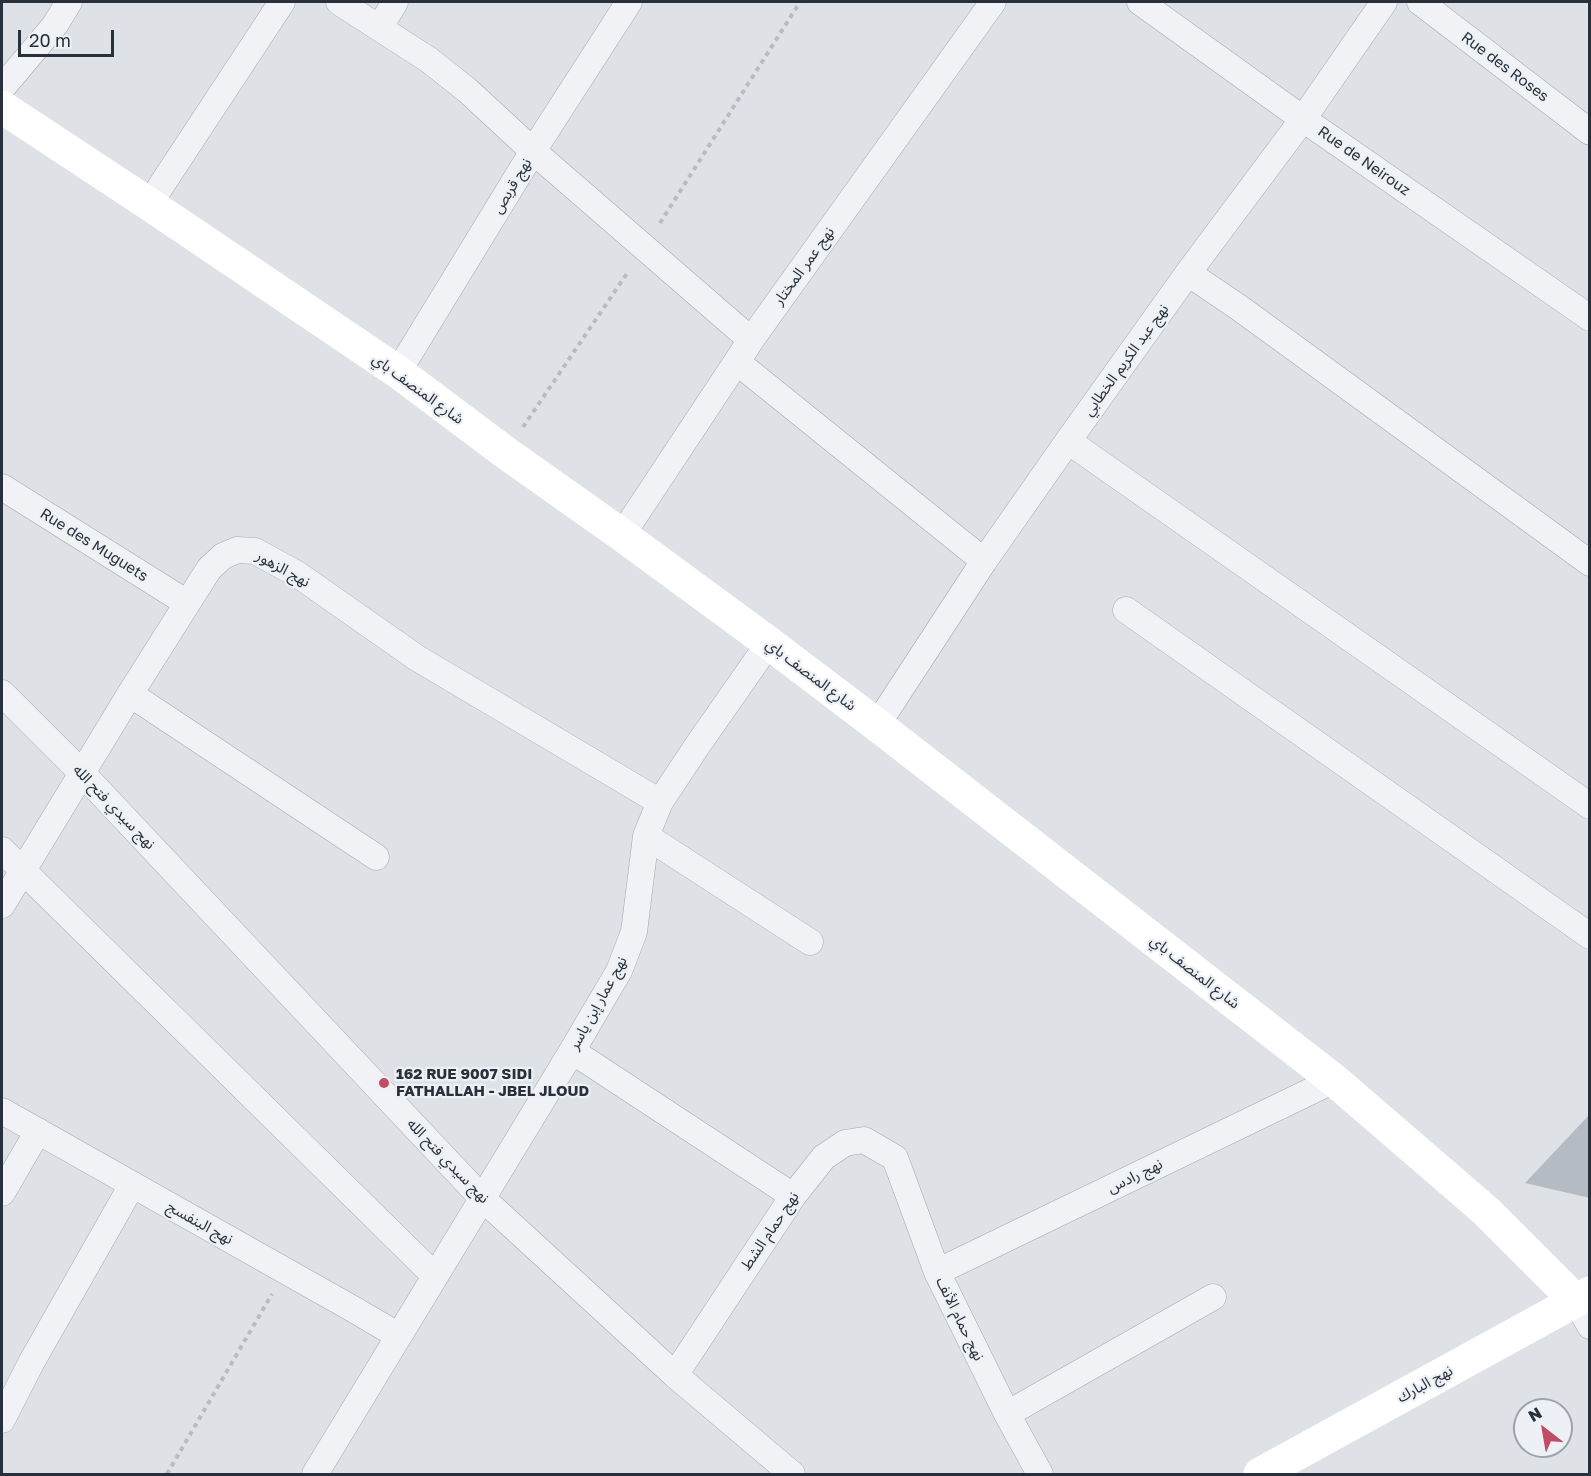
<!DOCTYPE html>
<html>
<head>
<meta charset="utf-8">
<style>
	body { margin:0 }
	#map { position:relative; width:1591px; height:1476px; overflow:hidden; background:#dee1e6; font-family:"Golos Text",sans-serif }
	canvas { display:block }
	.frame { position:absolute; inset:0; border:3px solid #28303b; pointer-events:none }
	.north { position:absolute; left:1513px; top:1398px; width:60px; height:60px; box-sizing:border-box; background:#edf0f4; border:2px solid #9ea3aa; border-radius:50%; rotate:329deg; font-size:16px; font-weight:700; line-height:24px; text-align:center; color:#28303b }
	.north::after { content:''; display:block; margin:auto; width:21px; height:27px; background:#c14d65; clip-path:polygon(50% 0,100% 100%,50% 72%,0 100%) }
	.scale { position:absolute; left:18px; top:30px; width:96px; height:27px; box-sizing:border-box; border:3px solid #28303b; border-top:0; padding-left:8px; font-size:18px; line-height:21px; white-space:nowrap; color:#28303b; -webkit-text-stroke:4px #edf0f4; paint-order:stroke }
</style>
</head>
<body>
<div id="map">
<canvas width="1591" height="1476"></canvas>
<div class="frame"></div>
<div class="north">N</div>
<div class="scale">20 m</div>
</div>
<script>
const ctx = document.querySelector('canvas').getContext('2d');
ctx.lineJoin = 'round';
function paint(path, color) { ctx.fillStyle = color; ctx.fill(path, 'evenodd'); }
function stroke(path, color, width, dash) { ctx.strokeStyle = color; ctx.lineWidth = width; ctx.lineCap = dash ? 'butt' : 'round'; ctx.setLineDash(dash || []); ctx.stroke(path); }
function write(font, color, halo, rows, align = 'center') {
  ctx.font = font + ' "Golos Text","Noto Sans Arabic",sans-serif'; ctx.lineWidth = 4.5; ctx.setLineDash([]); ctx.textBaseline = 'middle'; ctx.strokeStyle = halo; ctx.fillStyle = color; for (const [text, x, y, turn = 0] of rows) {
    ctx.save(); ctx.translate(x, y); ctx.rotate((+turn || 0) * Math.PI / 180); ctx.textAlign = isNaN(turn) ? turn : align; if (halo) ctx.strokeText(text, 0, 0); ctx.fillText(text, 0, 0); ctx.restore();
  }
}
paint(new Path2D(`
	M1590,1114V1198L1525,1183Z`), '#b5bbc2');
const street = new Path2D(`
	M339,2L429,60L467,90L533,151L751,340
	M1140,2L1303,119L1590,318
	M1420,2L1590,132
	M380,27L395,2
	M2,88L55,25L69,2
	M149,204L282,2
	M1188,273L1241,309L1590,563
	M737,362L984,561
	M398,372L533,151L629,2
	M1068,441L1590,806
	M2,487L187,603
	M622,535L751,340L993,2
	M1126,610L1590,936
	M2,693L82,773L482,1198L675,1375L792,1474
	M130,694L376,857
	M877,725L984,561L1068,441L1188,273L1303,119L1384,2
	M646,836L810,942
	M2,850L435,1276
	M2,905L130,694L209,569L223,556L237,550L255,551L297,574L417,658L660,802
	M572,1051L793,1196
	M2,1111L353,1309L399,1336
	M2,1193L38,1131
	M937,1272L1334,1080
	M1576,1301L1590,1326
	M675,1375L793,1196L824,1157L845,1143L864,1140L895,1158L937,1272L1007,1414L1040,1474
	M1007,1414L1213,1297
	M2,1420L31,1363L132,1185
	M315,1474L572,1051L619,971L634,932L646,836L660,802L697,746L769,643`);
stroke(street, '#a4a8af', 27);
stroke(new Path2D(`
	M660,223L800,2
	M523,427L628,272
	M167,1474L272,1294`), '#b8bcc1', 4, [4.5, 4.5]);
stroke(street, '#f0f2f5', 26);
stroke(new Path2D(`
	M2,107L149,204L398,372L506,453L622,535L769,643L877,725L1334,1080L1486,1211L1576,1301
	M1260,1474L1590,1293`), '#fff', 33);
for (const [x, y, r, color] of [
	[384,1083,6,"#c14d65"]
]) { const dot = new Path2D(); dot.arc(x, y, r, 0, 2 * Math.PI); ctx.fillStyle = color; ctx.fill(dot); stroke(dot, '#edf0f4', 2); }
write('15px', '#28303b', '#edf0f4', [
	["Rue des Roses",1505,67,37],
	["Rue de Neirouz",1364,161,35],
	["نهج قربص",512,186,-59],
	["نهج عمر المختار",804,266,-54],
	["نهج عبد الكريم الخطابي",1126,360,-54],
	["شارع المنصف باي",418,389,36],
	["Rue des Muguets",94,545,32],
	["نهج الزهور",283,569,29],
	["شارع المنصف باي",811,675,37],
	["نهج سيدي فتح الله",114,807,46],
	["شارع المنصف باي",1195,972,38],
	["نهج عمار إبن ياسر",598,1003,-61],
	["نهج سيدي فتح الله",448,1161,46],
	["نهج رادس",1135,1176,-26],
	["نهج البنفسج",200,1223,29],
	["نهج حمام الشط",770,1231,-56],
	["نهج حمام الأنف",960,1319,64],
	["نهج البارك",1425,1384,-29]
]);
write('bold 15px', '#28303b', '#edf0f4', [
	["162 RUE 9007 SIDI",396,1074],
	["FATHALLAH - JBEL JLOUD",396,1091]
], 'left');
</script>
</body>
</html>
